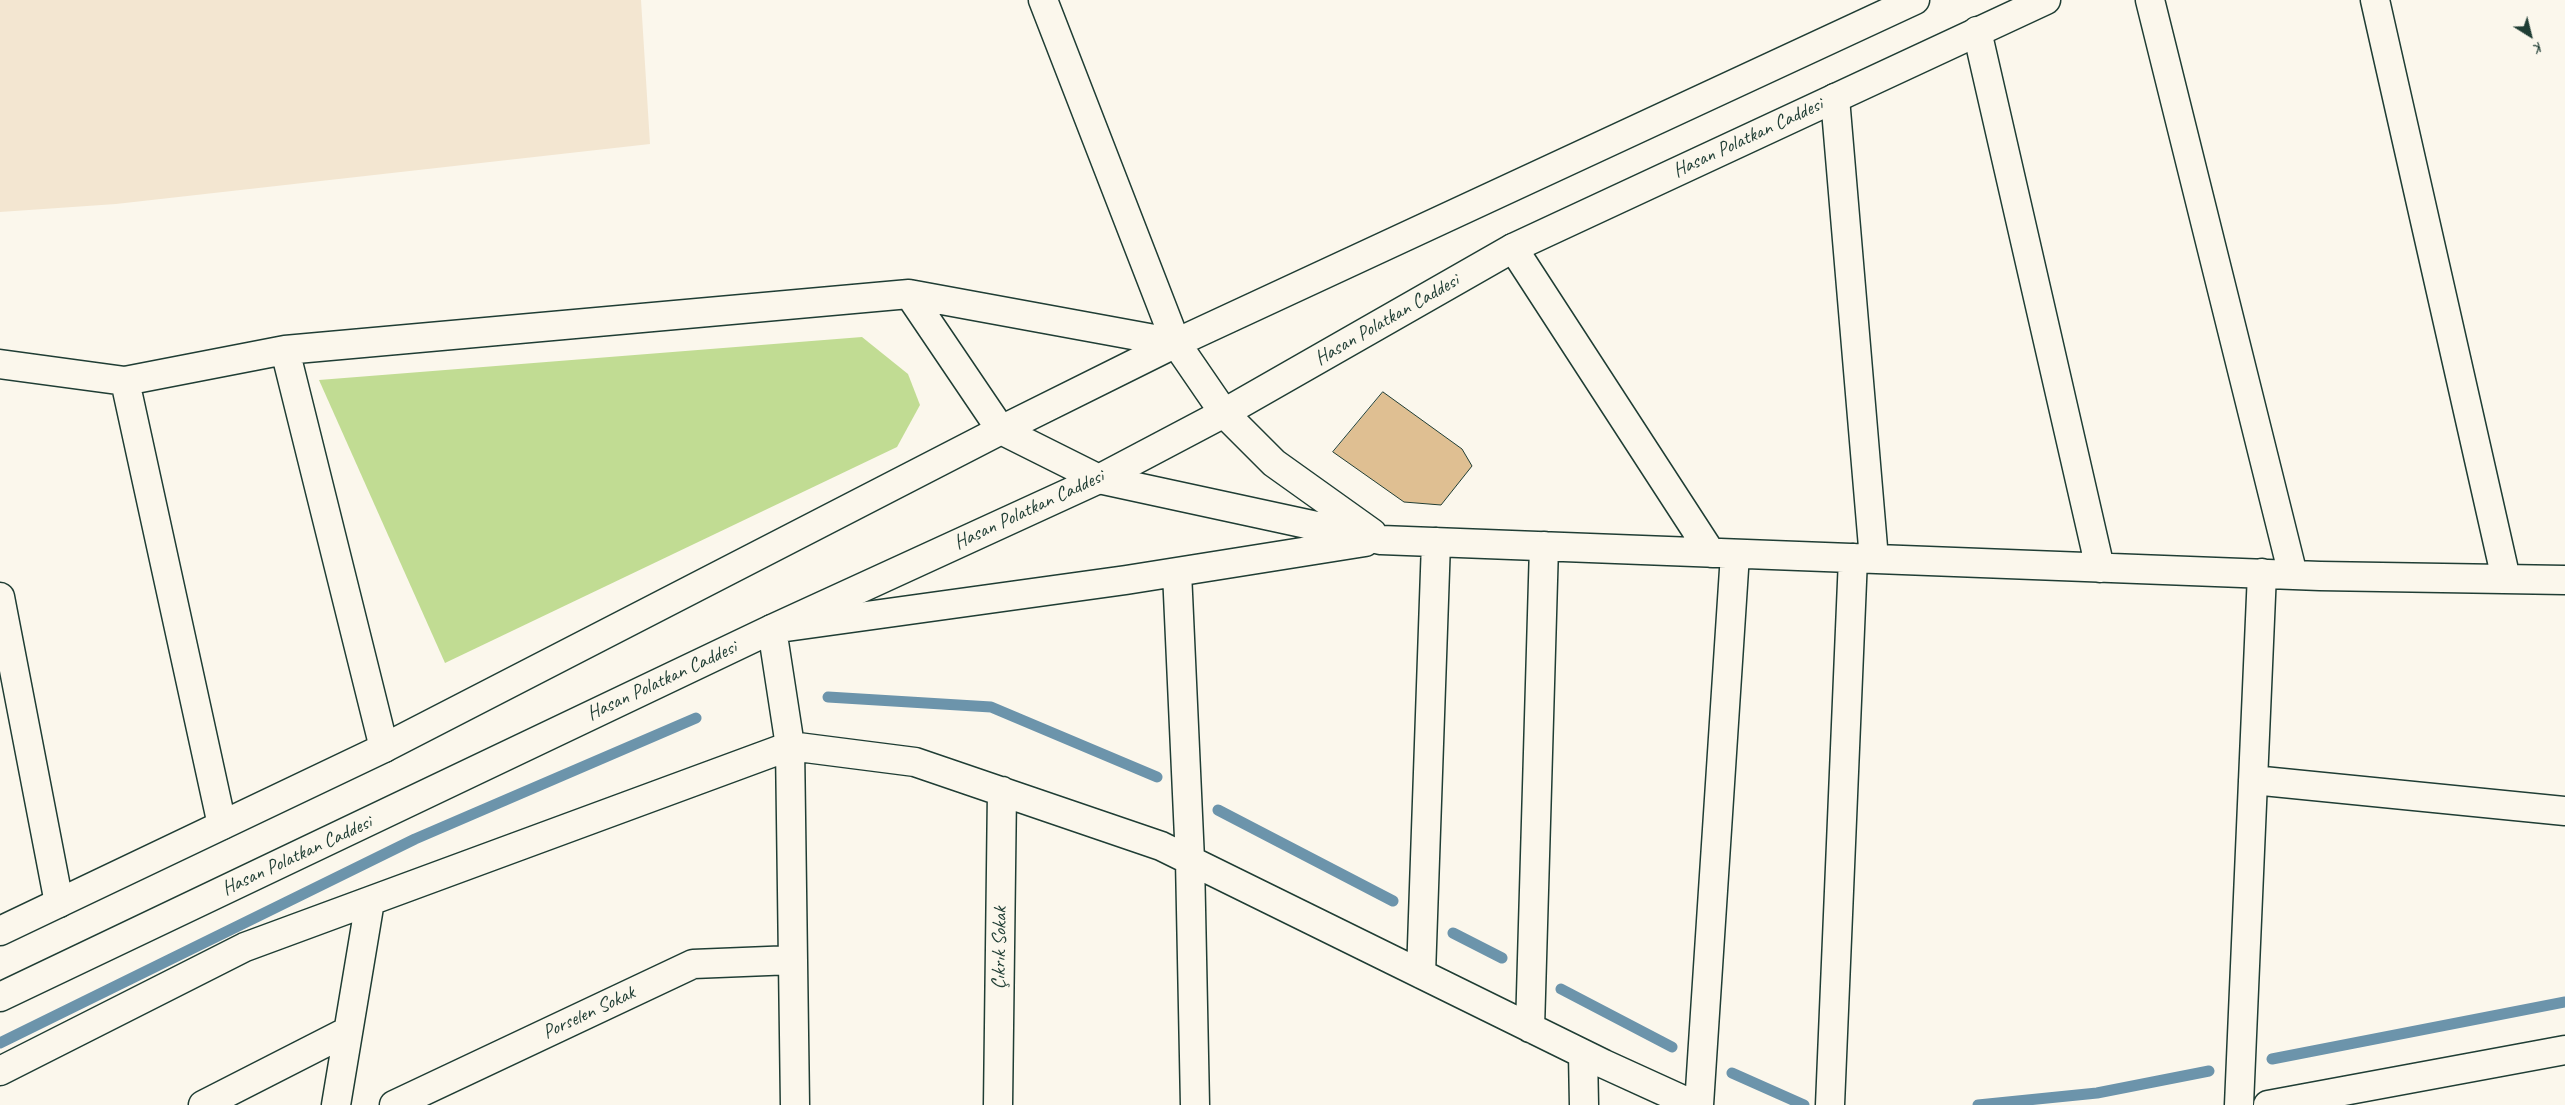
<!DOCTYPE html>
<html>
<head>
<meta charset="utf-8">
<style>
	body { margin:0 }
	#map { position:relative; width:2565px; height:1105px; overflow:hidden; background:#fbf7ec; font-family:Caveat,sans-serif }
	canvas { display:block }
	.north { position:absolute; left:2505px; top:10px; width:50px; height:50px; -webkit-text-stroke:4px #fbf7ec; paint-order:stroke; rotate:144deg; font-size:14px; font-weight:700; line-height:20px; text-align:center; color:#1f3d34 }
	.north::after { content:''; display:block; margin:auto; width:18px; height:22px; background:#1f3d34; clip-path:polygon(50% 0,100% 100%,50% 72%,0 100%) }
</style>
</head>
<body>
<div id="map">
<canvas width="2565" height="1105"></canvas>
<div class="north">K</div>
</div>
<script>
const ctx = document.querySelector('canvas').getContext('2d');
ctx.lineJoin = 'round';
function paint(path, color) { ctx.fillStyle = color; ctx.fill(path, 'evenodd'); }
function stroke(path, color, width, dash) { ctx.strokeStyle = color; ctx.lineWidth = width; ctx.lineCap = dash ? 'butt' : 'round'; ctx.setLineDash(dash || []); ctx.stroke(path); }
function write(font, color, halo, rows, align = 'center') {
  ctx.font = font + ' Caveat,sans-serif'; ctx.lineWidth = 4; ctx.setLineDash([]); ctx.textBaseline = 'middle'; ctx.strokeStyle = halo; ctx.fillStyle = color; for (const [text, x, y, turn = 0] of rows) {
    ctx.save(); ctx.translate(x, y); ctx.rotate((+turn || 0) * Math.PI / 180); ctx.textAlign = isNaN(turn) ? turn : align; if (halo) ctx.strokeText(text, 0, 0); ctx.fillText(text, 0, 0); ctx.restore();
  }
}
paint(new Path2D(`
	M0,0H641L650,144L116,204L0,212Z`), '#f3e6d1');
paint(new Path2D(`
	M862,337L908,374L920,405L897,447L445,663L319,380Z`), '#c1dc93');
stroke(new Path2D(`
	M828,697L991,707L1157,777
	M1218,810L1393,901
	M1453,933L1502,958
	M1561,989L1672,1047
	M0,1043L415,839L696,718
	M2272,1059L2565,1002
	M1732,1073L1804,1105
	M1978,1105L2097,1093L2209,1071`), '#6c94ab', 11);
const building = new Path2D(`
	M1383,392L1462,449L1472,466L1441,505L1404,502L1333,452Z`);
paint(building, '#dfbf92');
stroke(building, '#1f3d34', 1);
const minor = new Path2D(`
	M2150,0L2293,575
	M2375,0L2506,579
	M1977,31L2100,568
	M1835,98L1874,559
	M1513,248L1711,553
	M909,294L1001,430
	M285,350L384,748
	M0,364L125,381L285,350L909,294L1176,343
	M125,381L222,825
	M1224,413L1274,463L1372,533
	M1099,479L1381,540L2320,576L2565,580
	M1177,572L1190,860L1195,1105
	M0,597L59,903
	M2253,780L2565,811
	M1421,974L1436,542
	M1530,1028L1544,546
	M1583,1054L1584,1105
	M0,1071L245,947L790,746L915,762L1161,846L1604,1064L1694,1105
	M203,1105L348,1031
	M336,1105L370,901
	M394,1105L693,964L793,960
	M795,1105L790,746L772,629L1126,580L1365,542
	M998,1105L1002,791
	M1699,1105L1735,554
	M1830,1105L1853,558
	M2239,1105L2262,573
	M2268,1105L2565,1050`);
const tertiary = new Path2D(`
	M1043,0L1176,343`);
const secondary = new Path2D(`
	M1176,343L1224,413
	M1001,430L1099,479
	M0,931L384,748L1001,430L1176,343L1915,0
	M0,997L772,629L1099,479L1224,413L1513,248L2046,0`);
stroke(minor, '#1f3d34', 31);
stroke(tertiary, '#1f3d34', 31);
stroke(secondary, '#1f3d34', 31);
stroke(minor, '#fbf7ec', 28);
stroke(tertiary, '#fbf7ec', 28);
stroke(secondary, '#fbf7ec', 28);
write('20px', '#1f3d34', '#fbf7ec', [
	["Hasan Polatkan Caddesi",1748,138,-25],
	["Hasan Polatkan Caddesi",1387,320,-30],
	["Hasan Polatkan Caddesi",1029,510,-25],
	["Hasan Polatkan Caddesi",662,681,-25],
	["Hasan Polatkan Caddesi",297,856,-25],
	["Çıkrık Sokak",1000,948,-89],
	["Porselen Sokak",589,1013,-25]
]);
</script>
</body>
</html>
